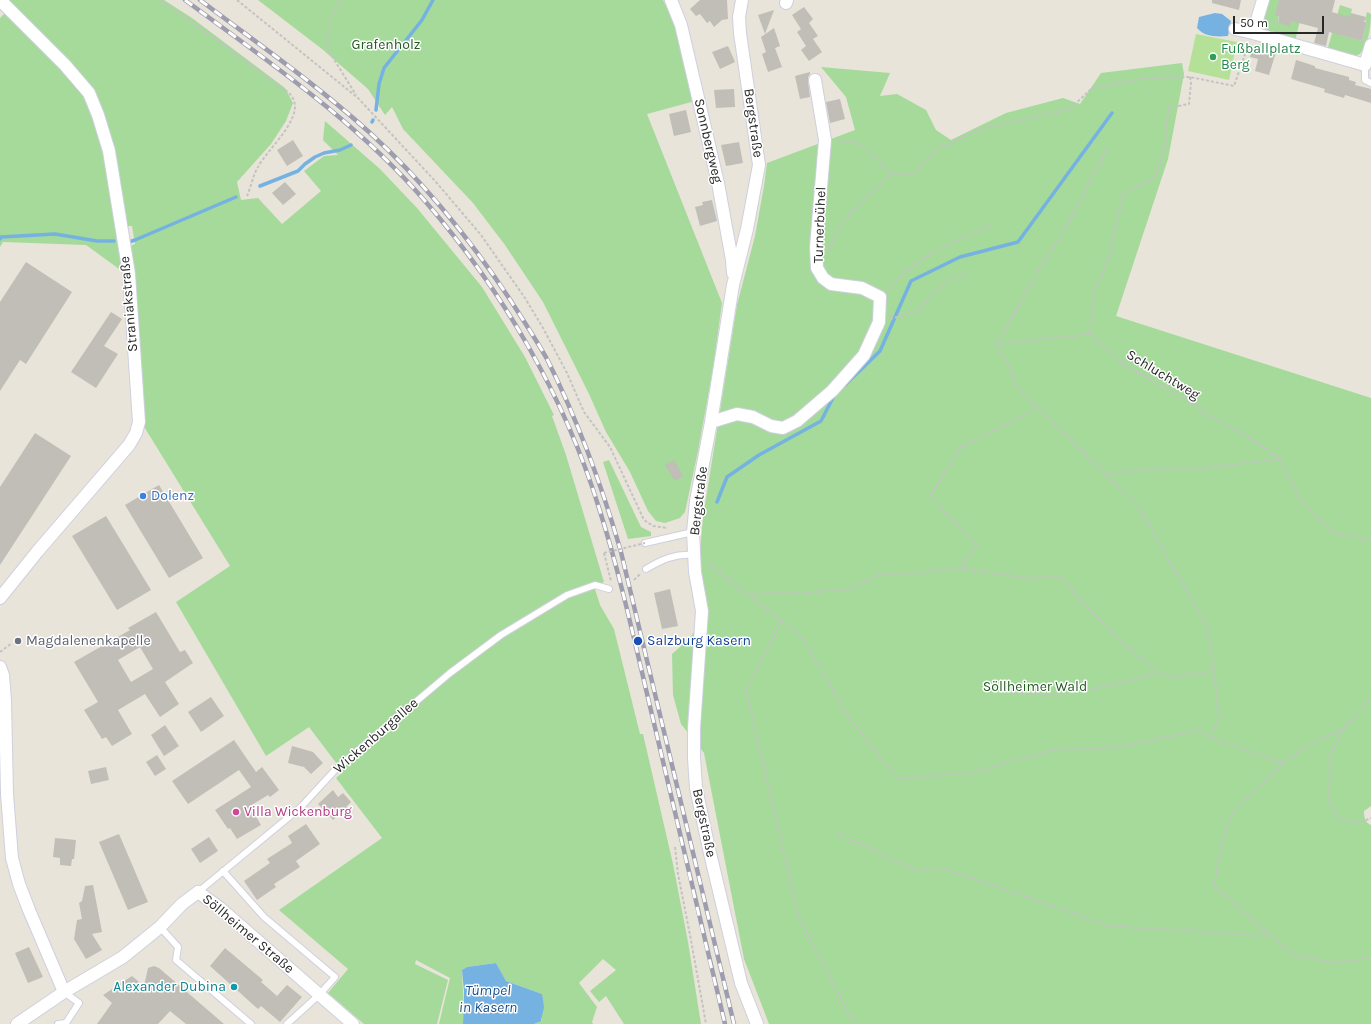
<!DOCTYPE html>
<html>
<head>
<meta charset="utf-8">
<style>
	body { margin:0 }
	#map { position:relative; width:1371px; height:1024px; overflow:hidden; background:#e8e4d9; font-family:Karla,sans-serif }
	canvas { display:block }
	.scale { position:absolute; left:1233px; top:16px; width:91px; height:18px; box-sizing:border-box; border:2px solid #272727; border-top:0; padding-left:5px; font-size:12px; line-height:14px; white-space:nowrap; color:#272727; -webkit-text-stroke:3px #fff; paint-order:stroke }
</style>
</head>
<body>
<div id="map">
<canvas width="1371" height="1024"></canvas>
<div class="scale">50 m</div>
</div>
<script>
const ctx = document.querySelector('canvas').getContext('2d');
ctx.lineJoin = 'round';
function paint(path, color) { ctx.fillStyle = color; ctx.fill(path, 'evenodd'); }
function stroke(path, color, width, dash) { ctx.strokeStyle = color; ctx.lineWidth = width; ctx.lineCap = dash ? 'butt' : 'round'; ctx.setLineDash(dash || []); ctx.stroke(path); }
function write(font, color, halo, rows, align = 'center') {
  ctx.font = font + ' Karla,sans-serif'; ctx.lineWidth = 3; ctx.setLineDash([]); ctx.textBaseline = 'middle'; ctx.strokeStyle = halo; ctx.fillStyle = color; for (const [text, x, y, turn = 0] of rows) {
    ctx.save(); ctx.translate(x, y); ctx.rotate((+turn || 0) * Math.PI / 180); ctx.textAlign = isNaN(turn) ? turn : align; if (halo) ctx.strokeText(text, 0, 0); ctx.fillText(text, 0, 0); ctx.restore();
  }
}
paint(new Path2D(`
	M5,0H164L192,18L285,88L293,103L286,121L271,144L237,182L241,200L258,198L282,224L321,191L304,171L324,156L338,155L323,140L325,121L380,169L417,208L482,287L525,357L554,415L552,416L566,455L604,582L594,586L600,605L614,629L640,734H643L673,864L688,942L701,1024H624L606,996L599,1002L590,991L616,970L603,959L579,983L597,1007L592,1022L593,1024H534L542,1020V994L506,981L496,963L467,967L462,970L463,991V1024H439L450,978L416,960L415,964L448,980L437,1024H364L328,993L348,969L279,910L382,838L336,778L343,772L309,727L266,756L176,602L230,566L143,425L128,247L135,244L132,226H116L126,274L86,245L3,242L0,247V18L12,6Z
	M258,0H663L675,24L695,101L647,114L722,303L713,369L698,451L685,512L680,518L665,523L656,521L648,511L630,472L606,432L589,394L543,302L505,245L473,203L403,129L392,107L385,115L368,89L322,49Z
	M1268,0H1280L1278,23L1290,25L1296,0H1305L1295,41L1266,31C1261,21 1266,10 1268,0Z
	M1340,5L1352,9L1350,17L1341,35L1362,41L1367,22L1365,21L1367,12L1371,14C1371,25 1368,57 1352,57C1344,57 1335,53 1327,51Z
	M1182,63L1184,74L1168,159L1116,316L1371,398V806L1364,811C1364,817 1365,823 1371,825V1024H769L744,959L704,753L681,724L673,695L672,654L690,638L707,612L699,564L703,517L737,305L755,236L764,186L767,163L855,130L846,97L821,67L890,73L880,96L897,94L926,110L936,130L951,140L1006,113L1063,98L1080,104L1101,73Z
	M609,460L641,527L651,532V536L628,539L603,462Z`), '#a5da9a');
paint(new Path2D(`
	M1196,34L1237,42L1229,80L1188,71Z`), '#b4e197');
paint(new Path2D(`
	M1215,13L1222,14L1231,21L1228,36C1216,37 1205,37 1197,28L1199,17Z
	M496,963L506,981L542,994L544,1007L541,1021L534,1024H463L464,991L462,970L467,967Z`), '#75b2e2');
stroke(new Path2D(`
	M376,110L379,84L384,68L422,20L433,0
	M372,122L373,120
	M260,186L298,171L305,164L315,157L324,153L340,150L351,145
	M0,239L1,237L55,234L97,241H114
	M129,242L135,240L236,197
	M845,385L880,351L911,281L960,257L1018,242L1112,113
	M717,502L727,477L759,455L821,421L834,396`), '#75b2e2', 3.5);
paint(new Path2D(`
	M700,0H727L728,19L722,20L714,27L710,21L707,23L700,14L696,16L690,9Z
	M1212,0H1241L1239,10L1212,3Z
	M1279,0H1335L1332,12L1349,17L1351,13L1366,17L1364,22H1367L1362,41L1329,32L1326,46L1314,43L1318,28L1291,21L1290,26L1278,23L1279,16L1275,15Z
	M804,7L813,19L809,23L818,36L813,39L822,52L809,61L801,50L806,46L797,32L801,29L792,15Z
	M774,10L765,34L758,15Z
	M774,28L780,46L775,48L782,67L768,72L762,54L766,52L761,37Z
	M728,46L735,62L720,69L712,52Z
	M1253,46L1276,52L1269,75L1255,71L1258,59L1250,57Z
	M1296,60L1315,66V68L1349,77V80L1356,82L1355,85L1371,89V103L1345,95L1344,98L1324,92L1325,89L1291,79Z
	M810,72V74L808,77V81L810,97L800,99L795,76Z
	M734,89L735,107L716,108L714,90Z
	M840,99L845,119L830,123L826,102Z
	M686,110L691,132L674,136L669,114Z
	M293,140L303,156L287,166L277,150Z
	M739,142L743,163L726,166L721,145Z
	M285,182L296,194L283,205L272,193Z
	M712,200L717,221L700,226L695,207L703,205L702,202Z
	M26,262L72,292L26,364L20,360L0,391V302Z
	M111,312L122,319L104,346L118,354L96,388L71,372Z
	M35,433L71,456L0,565V487Z
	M674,460L683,476L675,481L665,465Z
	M159,485L203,558L169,578L125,505Z
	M106,516L151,590L117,610L72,536Z
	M670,589L678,626L662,629L654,593Z
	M156,612L180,652L185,650L193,663L165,682L179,704L160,717L145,694L118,710L132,734L112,746L106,737L102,739L84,710L98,702L74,662L130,630L128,628ZM140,647L153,669L131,682L118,660Z
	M211,697L224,716L201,732L188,712Z
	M165,725L179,746L164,756L151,735Z
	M234,740L256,772L262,767L279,790L270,797L268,795L250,806L261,825L237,839L230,828L228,829L215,810L251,787L239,770L188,804L172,781Z
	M292,746L313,752L323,763L311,774L304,767L288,763Z
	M157,755L166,769L155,776L146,762Z
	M106,767L109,780L91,784L88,771Z
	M333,790L338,797L343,793L351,802L346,807L347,808L333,820L329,815L327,816L320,809L322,808L318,804Z
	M306,824L320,844L296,861L300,867L274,884L276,887L257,900L244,881L270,863L267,859L292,843L288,836Z
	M119,834L148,902L128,910L99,842Z
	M209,837L218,851L200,863L191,849Z
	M55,838L76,840L74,859H72L71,866L60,865V858L53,857Z
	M93,885L102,932L92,934L102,950L86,959L74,939L77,920L82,919L79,903L82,901L85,886Z
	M29,947L43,977L28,983L15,953Z
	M225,948L263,980L261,982L277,996L287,985L302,997L280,1022L261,1006L258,1009L210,966Z
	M154,966L159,968L224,1024H186L170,1011L158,1024H97L112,1003L103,995L132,976L144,986L148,968Z`), '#c0beb6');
const lane = new Path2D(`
	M1365,65V80L1371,83
	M645,543L693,532
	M646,569C661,560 676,553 694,555
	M223,871L264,917L335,977L319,995L287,1024
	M198,892L300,808L336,769L450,673L501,635L567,595L595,585L609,589
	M160,927L178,947L176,960L251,1024
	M58,1024L66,1023L79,1003L64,992`);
const street = new Path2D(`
	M671,0L681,25L718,183L732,260L733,273
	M742,0L739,17L740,33L759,165L747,229L733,285L711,422L696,501L693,532L695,572L702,611L694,728V758L696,788L709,849L741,983L757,1024
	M1263,0L1253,33L1365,65L1371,45
	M786,3L787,0
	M1235,29L1253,33
	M711,422L737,414L753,417L771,426L783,428L797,421L832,391L864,355L879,322L880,297L862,288L831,284L823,278L817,268L816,247L825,140L815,80
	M0,598L37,552L129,445L136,433L139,422L129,274L109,151L98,115L89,93L65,65L0,0
	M0,667L3,675L5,701L7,794L12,858L19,884L29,910L64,992
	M17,1024L64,992L123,957L160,927L182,904L198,892L220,908L353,1024`);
stroke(lane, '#cfcfdf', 8);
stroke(street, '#cfcfdf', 14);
stroke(new Path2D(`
	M159,0L211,36L289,93C291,95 293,98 294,101C301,121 266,151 258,167C253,175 251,187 247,196
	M237,0L358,98L436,182L481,235L525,298L543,328L567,373L584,412L610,447L644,520L653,526L668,528
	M341,0L331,18L327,48L356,95
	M1190,77L1191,83L1189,104L1168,108L1166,141L1156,177L1123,194L1108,260L1094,292L1090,334L1123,364L1180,396L1210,416L1253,440L1280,459
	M837,141L862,144L891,174L914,175L935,150L988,127L1070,109L1092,88L1146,78L1190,77L1234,86L1249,43
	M1108,147L1067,226L1038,271L997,344L1020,390L1138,506L1208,628L1220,719L1209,737
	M828,252C834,242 837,230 844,221C858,204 875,189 891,174
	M888,289C919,256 951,242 992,225
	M890,319L918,311L932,295L949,280L967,274
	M997,344L1090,334
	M1105,475L1131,470L1204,468L1280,459L1300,500L1333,532L1371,541
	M604,553L611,581
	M707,563L802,637L849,718L898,779L971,773L1053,750L1120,747L1201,730L1209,737L1283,763L1232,813L1222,841L1214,886L1295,956L1337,963L1371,958
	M961,567L976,545L957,524L930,496L961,447L1038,408
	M634,580L640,574
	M746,594L809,592L847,590L879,575L917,573L961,568L1026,578L1060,576L1078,597L1122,642L1159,673L1174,677L1213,671
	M782,621L746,690L799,917L854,1024
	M0,652L12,643
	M982,682L1008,692L1053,695L1108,686L1159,673
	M1344,728L1330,756V776L1328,797L1337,818L1359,823L1371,818
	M1283,763L1302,749L1344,728L1371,699
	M838,833L919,872L942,868L1110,926L1270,936
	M675,847L678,874L691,940L706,1024`), '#c3c3c3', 2, [3, 2]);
stroke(lane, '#fff', 6);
stroke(street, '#fff', 12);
const rail = new Path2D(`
	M185,0C269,62 356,121 425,201C502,290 564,395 599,508C621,577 636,648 653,719C677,820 700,922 725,1024
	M200,0C257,43 316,84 369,132C424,182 470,239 511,301C523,320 536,339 547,359C578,421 602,486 621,552L734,1024`);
stroke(rail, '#9e9daf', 4.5);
stroke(rail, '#fff', 3, [9]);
stroke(new Path2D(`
	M604,553L645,543`), '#c3c3c3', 2, [3, 2]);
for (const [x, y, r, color] of [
	[1213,57,4,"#2e9e5b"],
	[143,496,4,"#3f7fe0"],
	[18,641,4,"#6b7280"],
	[638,641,5,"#1a4fb4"],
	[236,812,4,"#d1479c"],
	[234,987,4,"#0f9aa8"]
]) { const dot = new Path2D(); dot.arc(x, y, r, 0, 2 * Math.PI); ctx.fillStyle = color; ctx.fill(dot); stroke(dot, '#fff', 1.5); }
write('14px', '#215b1f', '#fff', [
	["Grafenholz",386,45],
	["Söllheimer Wald",1035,687]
]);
write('14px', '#27864d', '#fff', [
	["Fußballplatz",1221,49],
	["Berg",1221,65]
], 'left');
write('14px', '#272727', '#fff', [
	["Bergstraße",753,123,82],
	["Sonnbergweg",708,141,77],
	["Turnerbühel",820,225,-88],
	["Straniakstraße",129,304,-95],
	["Schluchtweg",1163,375,31],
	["Bergstraße",699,501,-83],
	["Wickenburgallee",376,736,-41],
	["Bergstraße",704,823,78],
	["Söllheimer Straße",248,934,40]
]);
write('14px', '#366cbe', '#fff', [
	["Dolenz",151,496]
], 'left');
write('14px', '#5b616d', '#fff', [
	["Magdalenenkapelle",26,641]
], 'left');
write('14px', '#164399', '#fff', [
	["Salzburg Kasern",647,641]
], 'left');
write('14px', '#b23c85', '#fff', [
	["Villa Wickenburg",244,812]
], 'left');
write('14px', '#0d838f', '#fff', [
	["Alexander Dubina",226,987]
], 'right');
write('italic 15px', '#194e88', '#fff', [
	["Tümpel",488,991],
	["in Kasern",488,1008]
]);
</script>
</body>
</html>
